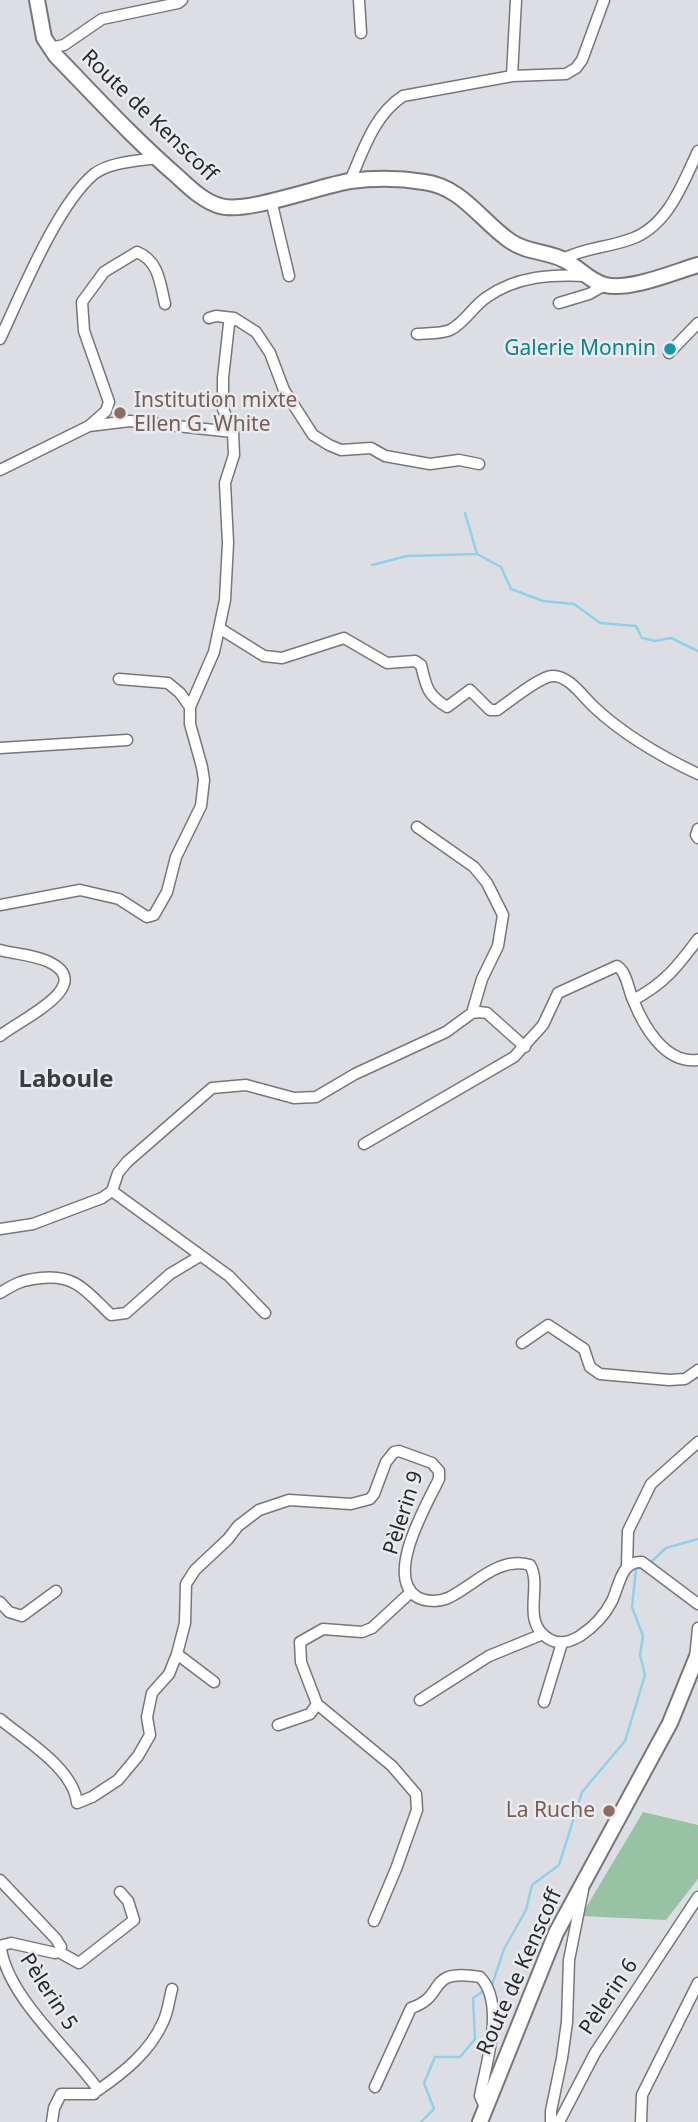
<!DOCTYPE html>
<html>
<head>
<meta charset="utf-8">
<style>
	body { margin:0 }
	canvas { display:block; background:#dddee3 }
</style>
</head>
<body>
<canvas width="698" height="2122"></canvas>
<script>
const ctx = document.querySelector('canvas').getContext('2d');
ctx.lineJoin = 'round';
function paint(path, color) { ctx.fillStyle = color; ctx.fill(path, 'evenodd'); }
function stroke(path, color, width, dash) { ctx.strokeStyle = color; ctx.lineWidth = width; ctx.lineCap = dash ? 'butt' : 'round'; ctx.setLineDash(dash || []); ctx.stroke(path); }
function write(font, color, halo, rows, align = 'center') {
  ctx.font = font + ' "Noto Sans",sans-serif'; ctx.lineWidth = 5; ctx.setLineDash([]); ctx.textBaseline = 'middle'; ctx.strokeStyle = halo; ctx.fillStyle = color; for (const [text, x, y, turn = 0] of rows) {
    ctx.save(); ctx.translate(x, y); ctx.rotate((+turn || 0) * Math.PI / 180); ctx.textAlign = isNaN(turn) ? turn : align; if (halo) ctx.strokeText(text, 0, 0); ctx.fillText(text, 0, 0); ctx.restore();
  }
}
paint(new Path2D(`
	M643,1812L698,1825V1879L666,1920L581,1916Z`), '#98c2a4');
stroke(new Path2D(`
	M465,513L477,554L501,567L511,589L543,601L574,604L600,623L636,626L642,638L655,641L671,638L698,651
	M372,565L407,556L476,554
	M650,1563L666,1548L698,1539
	M492,1985L504,1949L526,1910L532,1885L559,1865L582,1792L625,1741L645,1675L640,1655L643,1636L632,1607L636,1569L639,1568
	M421,2122L434,2109L424,2083L435,2057H460L475,2039L473,1998L482,1992`), '#8ed2ea', 2.5);
const minor = new Path2D(`
	M359,0L361,33
	M49,48L64,45L102,19L178,3L182,0
	M512,76L516,0
	M350,181C363,151 374,115 403,96L512,76L566,74L576,68L582,60L604,0
	M271,200L289,276
	M563,259C586,247 607,248 631,239C668,226 683,183 698,151
	M559,303L589,294L605,285
	M209,318L216,316L234,318L256,332L270,353L284,390L313,435L329,445L341,450L371,448L385,456L430,464L459,460L479,464
	M417,334C427,333 441,334 450,330C465,323 473,306 487,297C517,276 552,274 588,276
	M0,339C21,294 57,205 94,174C110,162 137,161 157,158
	M669,353L698,323
	M89,426L106,411L109,402L84,331L82,302L104,272L137,252C159,261 160,283 165,304
	M233,432L223,409V378L229,324L234,318
	M0,470L89,426L130,421L233,432L234,455L225,483L228,543L225,600L214,652L190,707
	M219,628L264,656L282,658L344,638L387,663L415,661L421,665C426,686 427,695 447,707L470,690L490,710H497C509,702 539,677 552,676C569,675 583,697 594,707C625,736 660,756 698,774
	M0,748L127,740
	M417,827L474,867L487,883L503,915L498,946L482,979L472,1013
	M698,829L696,835L698,838
	M0,905L80,890L119,899L147,917L154,915L167,892L176,857L201,806L204,780L202,767L190,724V707L180,693L168,683L119,679
	M0,950C15,954 33,955 47,961C101,985 15,1022 0,1036
	M633,1000C664,984 678,966 698,939
	M364,1144L514,1057L543,1025L558,993L617,966C627,972 628,989 633,1000C644,1027 665,1064 698,1060
	M112,1191L229,1276L265,1313
	M0,1229L33,1224L102,1198L112,1191L118,1173L127,1162L212,1088L246,1085L294,1098L316,1097L355,1074L446,1032L472,1013L479,1012L487,1013L525,1047
	M0,1293C16,1283 22,1280 41,1278C76,1274 87,1292 111,1315L126,1313L170,1274L200,1256
	M522,1343L548,1325L584,1349L590,1367L600,1374L669,1380L685,1379L698,1370
	M627,1566L628,1531L651,1484L698,1442
	M0,1602L9,1612L22,1616L56,1591
	M177,1654L214,1682
	M695,1659L698,1628
	M420,1700L489,1656L543,1634
	M544,1702L562,1643
	M317,1704L392,1766L416,1794L417,1810L396,1869L374,1921
	M0,1719C25,1740 74,1769 77,1803L92,1797L118,1780L138,1756L150,1735L147,1717L152,1693L169,1674L177,1654L185,1623L186,1584L195,1570L228,1539L238,1526L259,1510L289,1500L351,1504L370,1499L374,1494L386,1462L394,1452L399,1451L432,1463L439,1471V1479C427,1504 384,1576 417,1597C426,1602 439,1602 448,1598C475,1585 498,1556 530,1565C543,1586 520,1622 549,1639C559,1645 570,1642 580,1636C592,1628 605,1615 612,1601C619,1587 621,1560 642,1562L698,1604
	M278,1725L310,1714L317,1704L301,1662L300,1642L323,1629L362,1632L372,1628L411,1592
	M0,1880L56,1939L61,1947L59,1952
	M375,2087L411,2008C448,1996 424,1968 480,1977C506,2003 486,2064 480,2096L485,2107
	M97,2091C123,2073 150,2052 163,2022C168,2012 169,2000 172,1989
	M52,2122L54,2108L61,2094H94L97,2088C69,2049 9,1998 1,1949L3,1945L11,1943L55,1953L59,1952L79,1963L134,1920L128,1901L120,1892
	M551,2122V2111L562,2058L567,2022L569,1960L583,1890
	M559,2122L595,2053L698,1897
	M641,2122L642,2095L698,1983`);
const secondary = new Path2D(`
	M37,0L44,38L56,56C96,97 134,139 177,176C190,188 203,201 220,206C245,214 320,186 350,181C373,178 400,178 424,182C462,187 480,220 510,241C527,253 547,251 564,260C579,267 589,281 605,285C630,291 674,272 698,265
	M480,2122L556,1933L670,1723L698,1654`);
stroke(minor, '#76777c', 13);
stroke(secondary, '#76777c', 18);
stroke(minor, '#fff', 10);
stroke(secondary, '#fff', 14);
for (const [x, y, r, color] of [
	[670,349,7,"#0f9aa8"],
	[120,413,7,"#8d6e63"],
	[609,1811,7,"#8d6e63"]
]) { const dot = new Path2D(); dot.arc(x, y, r, 0, 2 * Math.PI); ctx.fillStyle = color; ctx.fill(dot); stroke(dot, '#eaebf0', 2.5); }
write('21px', '#272829', '#eaebf0', [
	["Route de Kenscoff",149,116,44],
	["Pèlerin 9",404,1513,-72],
	["Route de Kenscoff",520,1972,-66],
	["Pèlerin 5",48,1992,57],
	["Pèlerin 6",609,1997,-56]
]);
write('21px', '#0d838f', '#eaebf0', [
	["Galerie Monnin",656,349]
], 'right');
write('21px', '#785e54', '#eaebf0', [
	["Institution mixte",134,401],
	["Ellen G. White",134,425],
	["La Ruche",595,1811,"right"]
], 'left');
write('bold 24px', '#3c3d42', '#eaebf0', [
	["Laboule",66,1080]
]);
</script>
</body>
</html>
